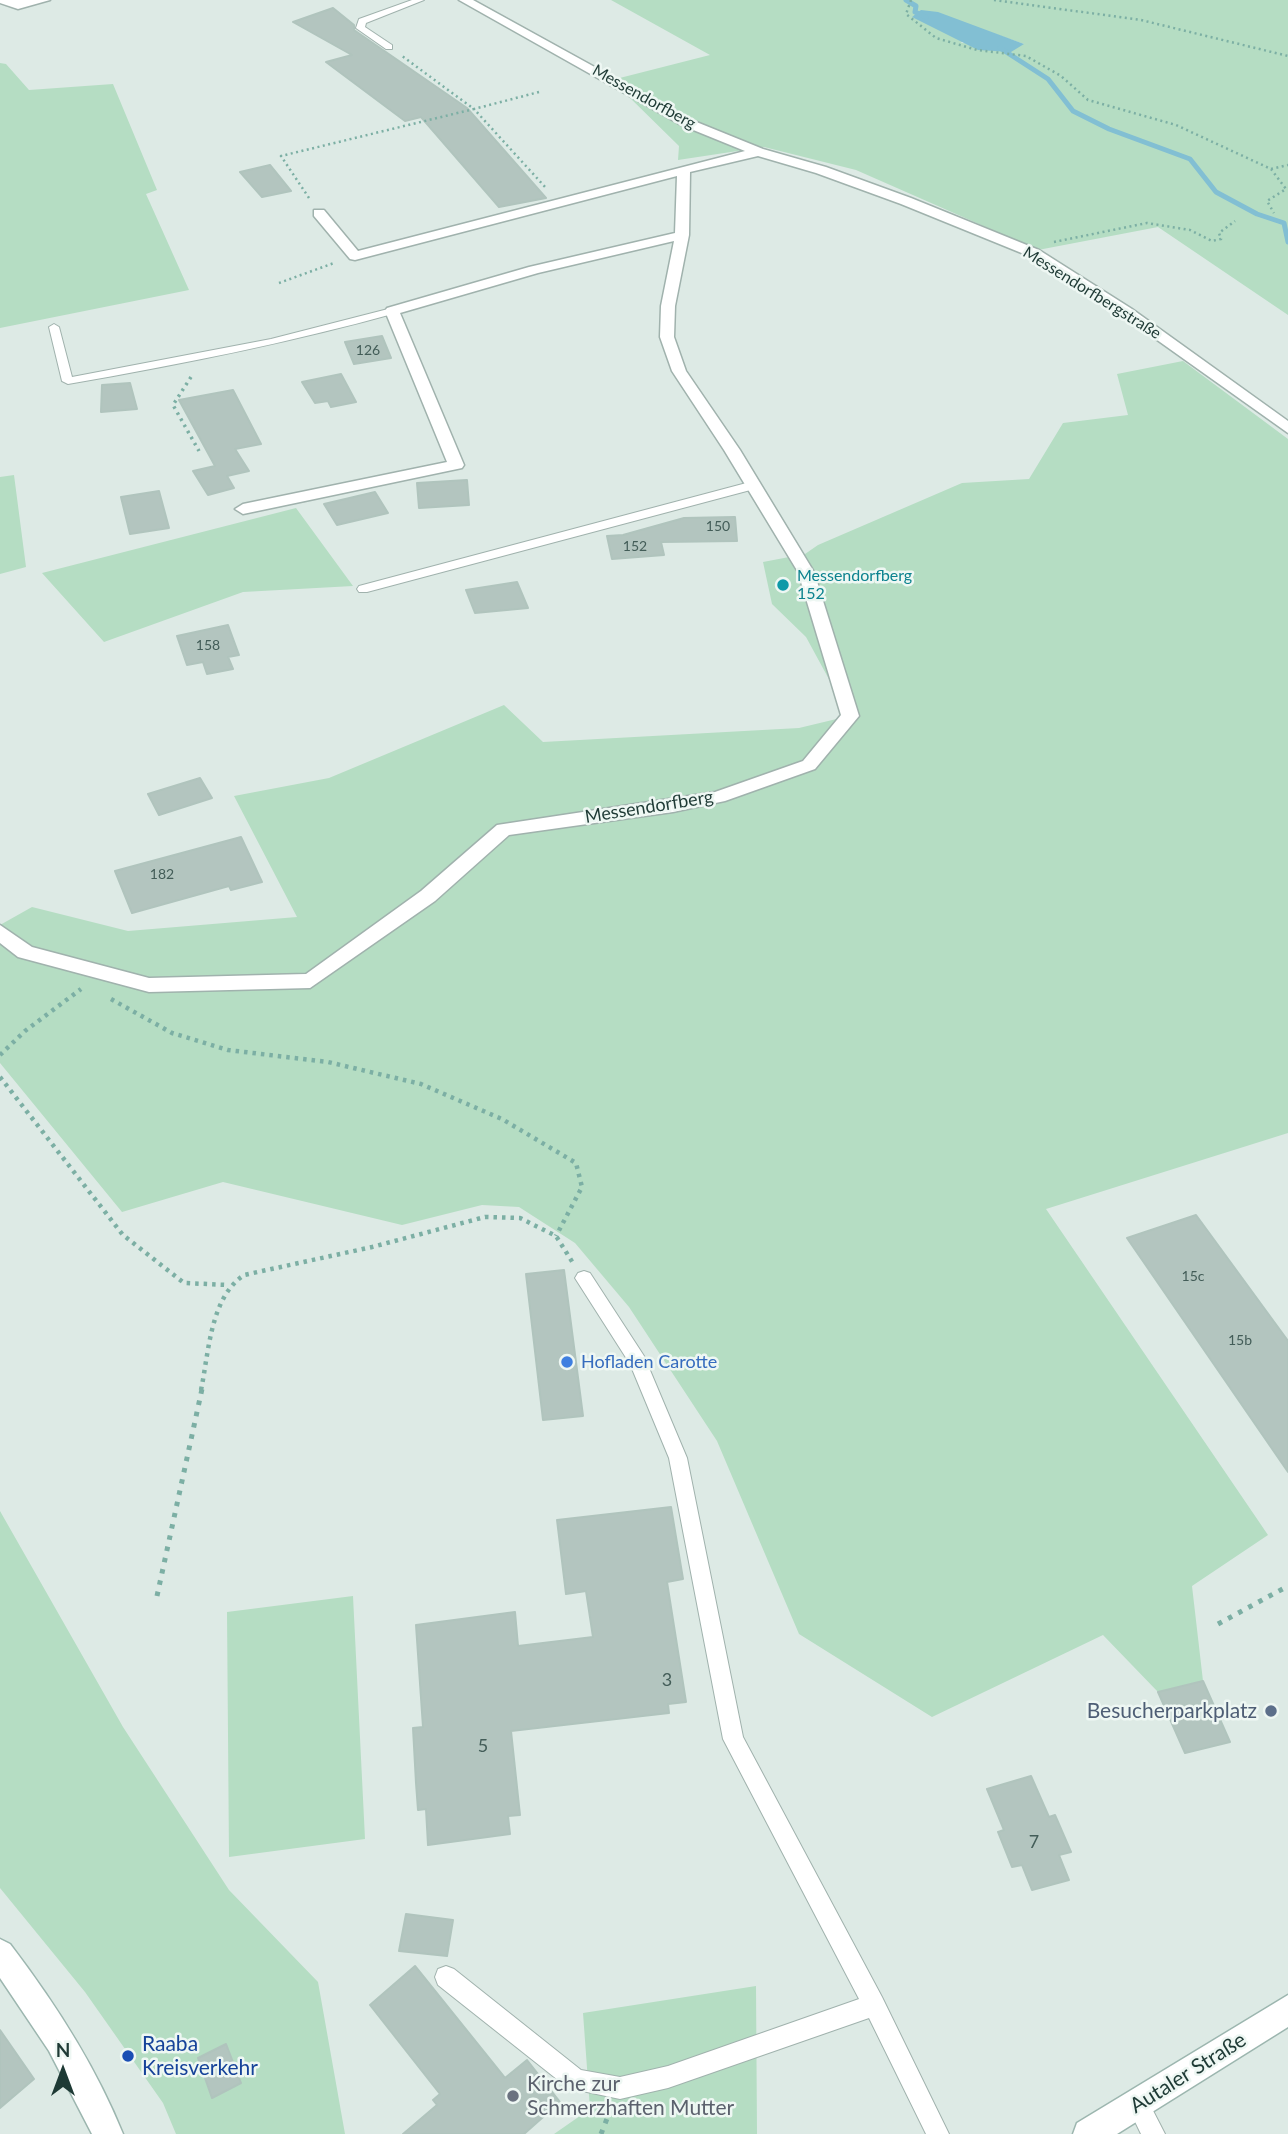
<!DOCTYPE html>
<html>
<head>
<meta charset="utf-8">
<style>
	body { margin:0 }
	#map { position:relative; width:1288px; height:2134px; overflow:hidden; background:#ddeae5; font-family:Lato,sans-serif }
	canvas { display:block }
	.north { position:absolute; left:28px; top:2036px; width:70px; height:70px; -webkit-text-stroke:5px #eef7f3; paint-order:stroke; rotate:0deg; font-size:19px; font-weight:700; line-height:28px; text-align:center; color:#1e3a35 }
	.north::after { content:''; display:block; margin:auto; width:24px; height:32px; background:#1e3a35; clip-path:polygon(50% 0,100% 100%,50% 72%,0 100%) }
</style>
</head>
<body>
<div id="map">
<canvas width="1288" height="2134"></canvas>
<div class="north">N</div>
</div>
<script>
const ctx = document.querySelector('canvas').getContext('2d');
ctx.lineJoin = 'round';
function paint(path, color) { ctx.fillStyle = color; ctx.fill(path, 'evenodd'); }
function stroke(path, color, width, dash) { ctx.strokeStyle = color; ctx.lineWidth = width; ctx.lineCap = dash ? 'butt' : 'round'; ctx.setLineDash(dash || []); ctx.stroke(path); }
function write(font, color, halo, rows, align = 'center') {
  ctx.font = font + ' Lato,sans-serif'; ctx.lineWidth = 5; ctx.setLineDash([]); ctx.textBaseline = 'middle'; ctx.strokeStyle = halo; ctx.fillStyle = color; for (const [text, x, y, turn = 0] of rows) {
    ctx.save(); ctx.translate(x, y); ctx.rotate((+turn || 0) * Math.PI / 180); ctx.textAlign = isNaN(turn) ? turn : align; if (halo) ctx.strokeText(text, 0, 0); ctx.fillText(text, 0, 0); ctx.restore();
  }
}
paint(new Path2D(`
	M611,0H1288V315L1158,227L1038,250L856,170L764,147L678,160L679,146L626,94L604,82L710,55ZM912,16L961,22L1024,44L961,43L963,41L958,37Z
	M0,63L6,64L29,90L113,84L157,190L146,194L189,290L0,328Z
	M1183,361L1288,439V1133L1046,1209L1268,1535L1192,1586L1203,1681L1158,1692L1103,1635L932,1717L799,1634L717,1441L629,1307L575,1243L519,1207L482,1205L402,1225L223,1182L122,1212L0,1063V925L32,907L128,931L297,917L234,796L329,778L504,705L543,742L799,728L849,716L806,637L772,604L763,562L805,554L818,545L962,483L1029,479L1063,423L1128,415L1117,374Z
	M14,475L26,567L0,574V477Z
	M296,508L353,586L243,592L104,642L42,573Z
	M0,1511L123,1727L229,1890L318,1982L345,2134H176L163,2103L85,1992L0,1888Z
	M353,1596L365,1839L229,1857L227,1612Z
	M756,1986L757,2134H554L590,2109L583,2013Z`), '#b5ddc3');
paint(new Path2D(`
	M921,10L938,12L1024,44L1011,52L978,50L912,17Z`), '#82bfd3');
stroke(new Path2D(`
	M906,0L916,6L915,12L926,17
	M1000,48L1048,79L1073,111L1109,129L1190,159L1216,192L1257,214L1284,223L1288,242`), '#82bfd3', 5);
const building = new Path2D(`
	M333,8L354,25V30L467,108L546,198L499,207L421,117L405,121L326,62L352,55L293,22Z
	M270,165L291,191L262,197L240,172Z
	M382,336L391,358L354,364L345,342Z
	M341,374L356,402L331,407L328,401L315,403L302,382Z
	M130,383L137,409L101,412L102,385Z
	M233,390L261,444L235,449L249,471L227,476L234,488L208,495L193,471L215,466L179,400Z
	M467,480L469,505L419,508L417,483Z
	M159,491L169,528L130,534L121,497Z
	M375,492L388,513L337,525L324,504Z
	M735,517L737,541L661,542L664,555L612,559L607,536L623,535L684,518Z
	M517,582L528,608L475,613L466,590Z
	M228,625L239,655L228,657L233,669L207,674L203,662L187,665L177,636Z
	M200,778L212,798L159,815L148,794Z
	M241,837L262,882L231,890L229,886L132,913L115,871Z
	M1196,1215L1288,1341V1472L1127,1238Z
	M564,1270L583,1416L543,1420L526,1274Z
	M671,1507L683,1579L667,1582L686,1702L668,1704L669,1713L511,1731L520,1815L508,1816L510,1834L428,1845L426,1809L418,1810L416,1783L413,1728L423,1727L416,1625L515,1612L518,1646L593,1637L586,1591L566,1594L557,1520Z
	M1203,1681L1230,1742L1185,1753L1158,1692Z
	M1031,1776L1049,1817L1055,1815L1071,1852L1059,1855L1069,1880L1032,1890L1022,1865L1012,1867L998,1832L1004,1830L987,1789Z
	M406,1914L453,1920L447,1956L399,1951Z
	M415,1966L505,2078L527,2060L560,2102L524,2134H403L437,2105L433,2100L440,2094L370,2005Z
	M0,2030L34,2079L0,2108Z
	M226,2044L241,2083L212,2098L198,2058Z`);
paint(building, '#b3c5bf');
stroke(building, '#b0c4bd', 2);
const lane = new Path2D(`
	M412,0H424L366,23L365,27L392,45V49H386L356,28L359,19Z
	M392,308L397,311L396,313C288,343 178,365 68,384L62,381L49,327L54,324L59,327L72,377L271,339Z
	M754,481L758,482V488L367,592H359L357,589L359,586Z
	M584,1271L590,1273L644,1356L687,1458L743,1737L882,1997L949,2134H926L869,2018L668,2088L620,2099L568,2088L438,1985L435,1977L438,1969L446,1966L454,1969L581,2070L620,2077L668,2066L859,1999L723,1739L669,1458L630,1364L575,1278L578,1273Z
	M1138,2094L1146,2097L1165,2134H1141L1127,2105L1130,2097Z`);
const street = new Path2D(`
	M0,0H50L18,9L0,3Z
	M459,0H473L689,119L763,149L826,167L911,198L1039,250L1132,309L1288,421V433L1122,315L1029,256L901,204L816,173L758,156L690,172L689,235L675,306L674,337L686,371L740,450L814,572L859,716L815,769L725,801L673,812L509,835L435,901L310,988L149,992L18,957L0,943V925L32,947L149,978L306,974L421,891L497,825L715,792L803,761L841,715L798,572L724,450L672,371L660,337L661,306L674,241L538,273L400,313L464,465L462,468L243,514L235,509L243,504L447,462L385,311L387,308L529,267L675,233L677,176L355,260L350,259L314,216V210H324L358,251L745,151L681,125Z`);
const secondary = new Path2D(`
	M0,1939L10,1944C55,2003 95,2065 123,2134H92L49,2051L0,1978Z
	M1288,1995V2027L1117,2134H1073L1077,2123Z`);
stroke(lane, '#a0b2ad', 2);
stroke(street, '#a0b2ad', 3);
stroke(secondary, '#9cb6af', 3);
stroke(new Path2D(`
	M911,0L906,14L936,38L977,50L1026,56L1061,76L1088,100L1176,125L1271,169L1286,189L1267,201L1274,213
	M994,0L1141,20L1288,56
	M539,92L474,109L546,188
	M1271,169L1288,165
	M309,198L281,156L474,109L402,56
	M1054,242L1147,223L1190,230L1212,241L1221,239L1219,233L1235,221
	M279,283L334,263`), '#7cafa4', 2.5, [2, 3.5]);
stroke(new Path2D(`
	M191,377L173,405L199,451`), '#7cafa4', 3.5, [2.5, 4.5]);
stroke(new Path2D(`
	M111,999L172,1033L228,1050L328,1062L421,1084L502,1119L576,1163L582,1187L556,1236
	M0,1055L25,1031L81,989
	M0,1077L123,1235L184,1283L229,1285
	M201,1390C209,1352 210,1298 244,1275L372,1247L485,1217L520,1218L556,1236L573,1263`), '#7cafa4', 4.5, [3.5, 5]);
stroke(new Path2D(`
	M157,1596L202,1389
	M1218,1624L1288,1586
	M601,2134L610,2111`), '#7cafa4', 5, [4.5, 7]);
paint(lane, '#fff');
paint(street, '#fff');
paint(secondary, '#fff');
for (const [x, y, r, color] of [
	[783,585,7,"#0f9aa8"],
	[567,1362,7,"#3f7fe0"],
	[1271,1711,7,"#5c6f8a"],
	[128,2056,7,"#1a4fb4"],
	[513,2096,7,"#6b7280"]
]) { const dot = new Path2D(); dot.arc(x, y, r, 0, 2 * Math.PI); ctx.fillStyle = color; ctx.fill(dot); stroke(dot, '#eef7f3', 2.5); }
write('14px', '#435d58', null, [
	["126",368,350],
	["150",718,526],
	["152",635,546],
	["158",208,645],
	["182",162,874],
	["15c",1193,1276],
	["15b",1240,1340]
]);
write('16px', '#1e3a35', '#eef7f3', [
	["Messendorfberg",644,97,29],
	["Messendorfbergstraße",1092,293,32]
]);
write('16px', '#0d838f', '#eef7f3', [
	["Messendorfberg",797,576],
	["152",797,594]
], 'left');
write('18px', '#1e3a35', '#eef7f3', [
	["Messendorfberg",649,807,-9]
]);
write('18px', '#366cbe', '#eef7f3', [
	["Hofladen Carotte",581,1362]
], 'left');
write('18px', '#435d58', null, [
	["3",667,1680],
	["5",483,1746],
	["7",1034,1842]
]);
write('21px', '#4e5e75', '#eef7f3', [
	["Besucherparkplatz",1257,1711]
], 'right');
write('21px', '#164399', '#eef7f3', [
	["Raaba",142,2044],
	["Kreisverkehr",142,2068]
], 'left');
write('21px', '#1e3a35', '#eef7f3', [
	["Autaler Straße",1188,2073,-32]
]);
write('21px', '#5b616d', '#eef7f3', [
	["Kirche zur",527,2084],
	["Schmerzhaften Mutter",527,2108]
], 'left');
</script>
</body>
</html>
